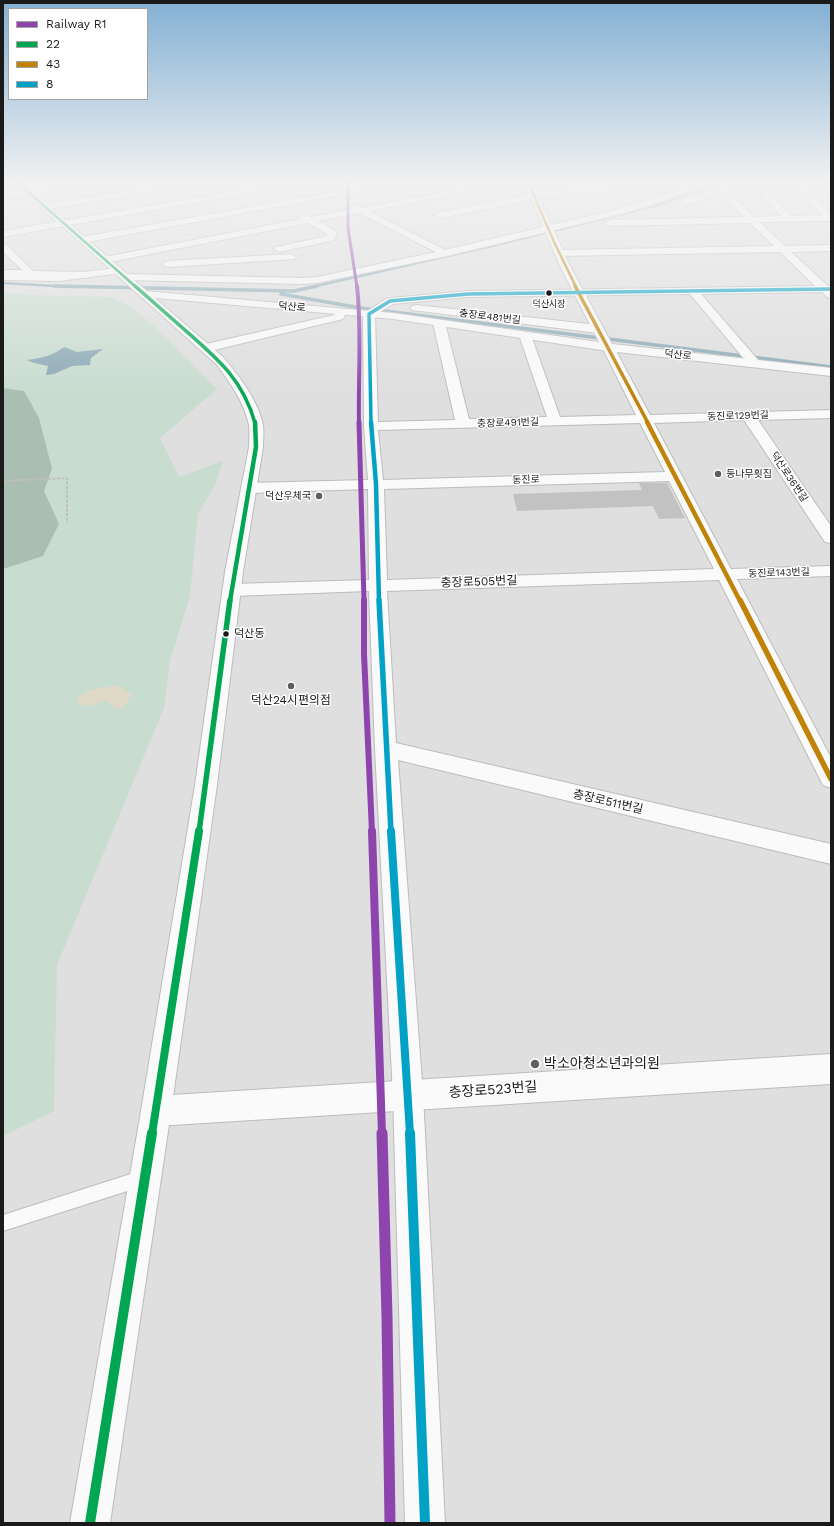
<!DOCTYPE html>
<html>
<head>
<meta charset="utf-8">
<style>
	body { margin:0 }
	#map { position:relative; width:834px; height:1526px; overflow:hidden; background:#dfdfe0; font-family:"Work Sans",sans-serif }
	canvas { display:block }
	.frame { position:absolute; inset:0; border:4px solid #1a1a1b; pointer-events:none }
	.legend { position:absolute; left:8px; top:8px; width:140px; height:92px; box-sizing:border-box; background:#fff; border:1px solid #a3a3a4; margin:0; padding:5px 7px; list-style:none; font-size:12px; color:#1a1a1b }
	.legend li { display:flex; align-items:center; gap:8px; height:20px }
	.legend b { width:20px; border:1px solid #a3a3a4 }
</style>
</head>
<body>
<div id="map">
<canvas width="834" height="1526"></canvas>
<div class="frame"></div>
<ul class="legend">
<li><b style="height:5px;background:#8e44ad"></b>Railway R1</li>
<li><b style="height:5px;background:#00a651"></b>22</li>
<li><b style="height:5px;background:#c08307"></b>43</li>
<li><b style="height:5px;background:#01a2c5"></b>8</li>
</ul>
</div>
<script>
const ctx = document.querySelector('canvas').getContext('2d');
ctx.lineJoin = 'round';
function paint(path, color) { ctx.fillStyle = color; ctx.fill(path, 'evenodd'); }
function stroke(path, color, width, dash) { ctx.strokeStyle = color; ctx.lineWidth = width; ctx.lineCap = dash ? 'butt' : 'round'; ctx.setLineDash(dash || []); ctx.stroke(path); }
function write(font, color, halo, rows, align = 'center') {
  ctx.font = font + ' "Work Sans","Noto Sans KR",sans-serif'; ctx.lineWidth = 3; ctx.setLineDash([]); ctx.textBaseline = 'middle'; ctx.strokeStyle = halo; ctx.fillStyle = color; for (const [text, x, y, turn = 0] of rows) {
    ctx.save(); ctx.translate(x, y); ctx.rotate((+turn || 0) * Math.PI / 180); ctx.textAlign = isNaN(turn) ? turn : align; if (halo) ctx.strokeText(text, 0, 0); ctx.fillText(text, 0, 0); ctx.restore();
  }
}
paint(new Path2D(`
	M3,293L33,295L111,297L126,304L156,327L217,389L160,438L179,477L223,461L215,486L198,513L190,596L170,661L164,708L57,965L54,1111L3,1136Z`), '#c9dcd0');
paint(new Path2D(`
	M3,388L24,391L39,418L52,469L44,491L59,524L43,556L3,569Z`), '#abbeb2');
paint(new Path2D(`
	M121,686L132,695L123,708H115L106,700L94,705L83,706L76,699C89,687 104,687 121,686Z`), '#dfdac6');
paint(new Path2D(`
	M64,347L77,352L103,349L91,358L90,365L72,366L54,374L46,375L48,366L34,363L27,360C40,358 53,356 64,347Z`), '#8daab6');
stroke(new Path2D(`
	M3,283L72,287
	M312,287L492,246L659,205L723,182`), '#8daab6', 2.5);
stroke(new Path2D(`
	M54,286L294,291L317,286
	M281,294L361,308L831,367`), '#8daab6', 3.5);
paint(new Path2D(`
	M639,483H667L685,518L659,519L653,506L517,511L513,494L642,490Z`), '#c3c2c2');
const lane = new Path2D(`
	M143,1170L149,1172L151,1178L149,1184L3,1231V1215Z`);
const street = new Path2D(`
	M184,182H201L197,184L45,210L41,207L45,204Z
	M288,182H304L300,184L3,237V231Z
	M390,182H405L401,184L82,243L77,240L82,237Z
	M495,182H510L506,184L369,211L445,250L619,209L666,194L699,182H709L672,198L625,213L451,255L317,283L303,284L125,280L120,277L125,274L303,278L317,277L436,252L359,213L318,221L335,231L337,233L334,240L279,252L274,249L276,247L327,236V234L308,223L105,263L100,260L105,257L301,219L299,217L304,214L311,217L352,209V206L355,205L361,208Z
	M677,182H681L682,184L681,186L534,197L523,202L440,218L435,215L440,212L521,197L533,192Z
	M739,182H757L792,216L822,215L804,197L787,182H796L810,193L831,215V220L829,221L760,222L785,246L831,245V251L791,252L828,286H831V298L827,297L822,292L701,294L758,360L760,363L758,366H750L690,294L468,297L393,304L375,315L378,422L455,420L433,323L435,321H443L445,323L469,419L547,417L519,335L521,332H529L531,335L560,417L636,415L602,347L604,344H612L614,347L650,415L831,410V418L758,420L831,526V543L825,542L744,420L654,423L731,569L831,566V576L737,579L831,758V788L823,785L719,580L387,591L396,743L831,844V864L398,760L423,1095L445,1523H405L393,1095L375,749L369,591L232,596L226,594L223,590L226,586L232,584L369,580L368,489L249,493L244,491L241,488L244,485L249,483L368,480L364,426L363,314L386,299L390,298L468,291L815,286L780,252L559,256L554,253L559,250L774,246L750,223L610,226L605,223L610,220L744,217L720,194L686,205L682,202L683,200ZM749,182L750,184L782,216L754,217L728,192ZM640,423L665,472L383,480L378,430ZM669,481L714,569L387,580L384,489Z
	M29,189L33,192L32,194L3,199V193Z
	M3,243L6,244L33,271L86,272L91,275L86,278L3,276V270H22L3,252Z
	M291,254L296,257L295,259L167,267L162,264L167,261Z
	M416,305L598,325L602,327L604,329L602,331L598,333L412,310L410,308L412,306Z
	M341,309L345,310L347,312L343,319L206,352L202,351L200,348L202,345L206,344L334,315L337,310Z`);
const secondary = new Path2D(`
	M83,182H101L97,184L29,195L25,192L29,189Z
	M524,182H532L570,266L612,344L831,368V376L608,351L393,319L145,297L140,294L145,291L393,313L599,342L560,266Z
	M117,268L121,269L122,271L121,273L59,281L3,280V274L59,275Z
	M831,1054V1084L156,1126L145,1122L141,1111L145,1100L156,1096Z`);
const primary = new Path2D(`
	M13,182H21L224,358C240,378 258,400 263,425C264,432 263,440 263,447L243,572L217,785L171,1111L110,1523H70L141,1111L195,785L225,572L249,447C249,440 250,432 249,425C244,402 230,382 216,364Z`);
stroke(lane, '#bcbcbd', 2);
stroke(street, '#bcbcbd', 2);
stroke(secondary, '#bcbcbd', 2);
stroke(primary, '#bcbcbd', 2);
stroke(new Path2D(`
	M3,481L67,478V523`), '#c0c0c0', 2, [3, 1.5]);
paint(lane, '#fafafa');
paint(street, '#fafafa');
paint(secondary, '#fafafa');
paint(primary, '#fafafa');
stroke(new Path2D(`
	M17,182L136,287`), '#00a651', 2.5);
stroke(new Path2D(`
	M135,286C152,301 169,316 186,331C218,359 243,380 255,423`), '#00a651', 3.5);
stroke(new Path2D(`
	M230,601L256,447L255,422`), '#00a651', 4.5);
stroke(new Path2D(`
	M199,832L230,600`), '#00a651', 5.5);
stroke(new Path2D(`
	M152,1134L199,831`), '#00a651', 8);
stroke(new Path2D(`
	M90,1523L152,1133`), '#00a651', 10);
stroke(new Path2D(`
	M528,182L555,244L576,287`), '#c08307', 2.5);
stroke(new Path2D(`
	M575,286L648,423`), '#c08307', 3.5);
stroke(new Path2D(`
	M647,422L740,601`), '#c08307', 4.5);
stroke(new Path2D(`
	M740,600L831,779`), '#c08307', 5.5);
stroke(new Path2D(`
	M371,423L369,314L390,301L468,294L831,289`), '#01a2c5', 3.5);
stroke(new Path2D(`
	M371,422L376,484L379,601`), '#01a2c5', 4.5);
stroke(new Path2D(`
	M379,600L391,832`), '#01a2c5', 5.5);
stroke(new Path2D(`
	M391,831L410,1134`), '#01a2c5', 8);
stroke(new Path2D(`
	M410,1133L425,1523`), '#01a2c5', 10);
stroke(new Path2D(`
	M348,182V228L357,287`), '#8e44ad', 3);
stroke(new Path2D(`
	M357,286C362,331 358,378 359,423`), '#8e44ad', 4);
stroke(new Path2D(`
	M359,422L364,601`), '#8e44ad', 5);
stroke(new Path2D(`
	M364,600V654L372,832`), '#8e44ad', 6);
stroke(new Path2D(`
	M372,831L382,1134`), '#8e44ad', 8);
stroke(new Path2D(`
	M382,1133L387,1317L390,1523`), '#8e44ad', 11);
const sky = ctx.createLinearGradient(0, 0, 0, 395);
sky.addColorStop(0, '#83b0d4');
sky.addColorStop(0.46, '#f1f1f1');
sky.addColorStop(1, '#f1f1f100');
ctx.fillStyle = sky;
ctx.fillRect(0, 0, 834, 395);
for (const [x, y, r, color] of [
	[549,293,3.5,"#1a1a1b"],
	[718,474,4,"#5f5f60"],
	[319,496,4,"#5f5f60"],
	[226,634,3.5,"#1a1a1b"],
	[291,686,4,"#5f5f60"],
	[535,1064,5,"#5f5f60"]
]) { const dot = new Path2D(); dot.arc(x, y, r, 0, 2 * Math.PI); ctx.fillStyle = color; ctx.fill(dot); stroke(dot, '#fff', 1.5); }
write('9px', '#1a1a1b', '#fff', [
	["덕산시장",549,304]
]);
write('10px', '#1a1a1b', '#fff', [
	["덕산로",292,307,5],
	["충장로481번길",490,317,7],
	["덕산로",678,355,6],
	["동진로129번길",738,416,-2],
	["충장로491번길",508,423,-2],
	["덕산로36번길",789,477,56],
	["동진로",526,480,-2],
	["동진로143번길",779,573,-2]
]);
write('10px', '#1a1a1b', '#fff', [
	["등나무횟집",726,474],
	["덕산우체국",311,496,"right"]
], 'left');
write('11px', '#1a1a1b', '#fff', [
	["덕산동",234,634]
], 'left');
write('12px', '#1a1a1b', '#fff', [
	["충장로505번길",479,582,-2],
	["충장로511번길",608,802,13]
]);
write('12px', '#1a1a1b', '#fff', [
	["덕산24시편의점",291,700]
]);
write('14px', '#1a1a1b', '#fff', [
	["박소아청소년과의원",544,1064]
], 'left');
write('14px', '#1a1a1b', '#fff', [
	["충장로523번길",493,1090,-4]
]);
</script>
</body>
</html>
